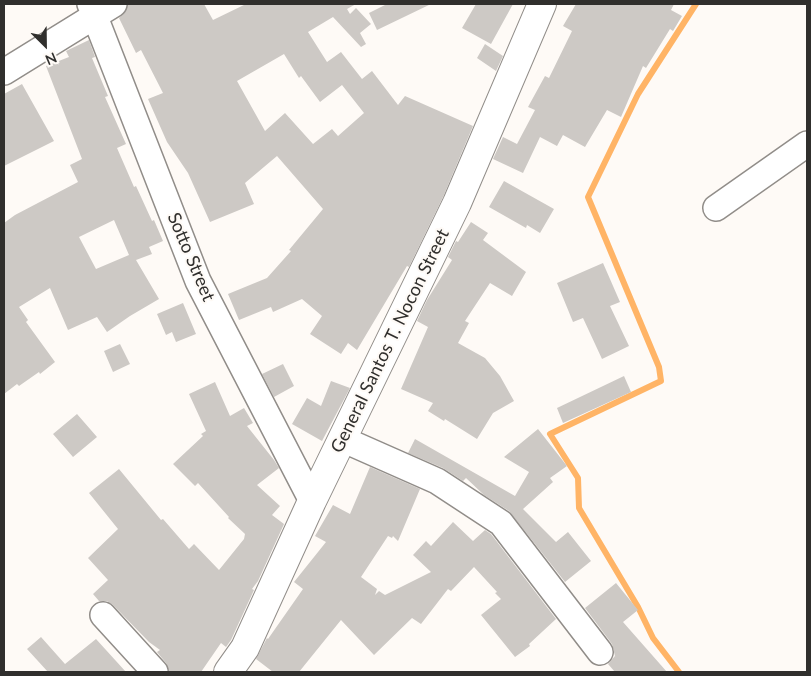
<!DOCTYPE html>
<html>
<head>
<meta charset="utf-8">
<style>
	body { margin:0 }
	#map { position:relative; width:811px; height:676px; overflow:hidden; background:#fefaf6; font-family:Lato,sans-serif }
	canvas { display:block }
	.frame { position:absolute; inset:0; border:5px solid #302f2d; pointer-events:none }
	.north { position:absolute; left:20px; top:20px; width:50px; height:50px; -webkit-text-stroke:4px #fefaf6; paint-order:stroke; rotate:157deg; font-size:14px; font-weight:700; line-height:20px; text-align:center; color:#302f2d }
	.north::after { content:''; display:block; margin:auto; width:18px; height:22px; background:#302f2d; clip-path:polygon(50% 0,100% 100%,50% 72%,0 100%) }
</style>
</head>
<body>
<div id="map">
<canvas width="811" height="676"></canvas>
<div class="frame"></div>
<div class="north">N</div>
</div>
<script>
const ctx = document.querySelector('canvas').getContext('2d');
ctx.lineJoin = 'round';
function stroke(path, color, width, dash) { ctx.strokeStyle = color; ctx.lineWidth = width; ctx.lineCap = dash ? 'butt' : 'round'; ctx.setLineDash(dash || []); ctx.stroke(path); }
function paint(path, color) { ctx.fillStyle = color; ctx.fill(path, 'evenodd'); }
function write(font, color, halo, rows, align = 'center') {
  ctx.font = font + ' Lato,sans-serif'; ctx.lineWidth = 4; ctx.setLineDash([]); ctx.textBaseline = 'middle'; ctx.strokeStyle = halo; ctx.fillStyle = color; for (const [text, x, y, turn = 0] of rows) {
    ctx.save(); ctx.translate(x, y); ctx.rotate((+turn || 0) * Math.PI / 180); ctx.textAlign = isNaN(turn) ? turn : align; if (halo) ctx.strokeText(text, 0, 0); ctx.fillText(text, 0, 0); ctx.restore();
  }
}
stroke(new Path2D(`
	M679,672L653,638L638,607L579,508L578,478L550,434L661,381L659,367L588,197L638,94L696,4`), '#ffb466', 6);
paint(new Path2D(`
	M128,4H204L213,20L246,4H356L347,9L350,14L356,8L371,24L360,33L366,44L361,47L333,17L308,32L327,62L341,52L362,79L372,71L398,105L405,96L473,126L443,197L409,267L407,266L357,350L348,343L341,354L310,334L322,316L302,299L273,312L271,307L239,320L228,294L267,278L291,251L289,250L323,209L277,156L245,183L254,204L210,222L188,173L167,142L148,99L163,93L141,50L136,53L119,18L126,11ZM284,54L299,78L301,76L320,102L342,85L364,113L338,136L332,129L313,144L285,113L265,131L237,81Z
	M387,4H431L377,30L369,13Z
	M476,4H513L491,44L462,28Z
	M576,4H674L671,10L682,16L673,31L670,29L646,68L643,66L621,117L607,110L585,147L563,135L557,146L540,137L523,173L493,159L503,137L517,144L535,110L528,107L545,76L549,78L572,31L563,26Z
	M89,40L95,57L92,58L108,96L105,97L126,144L117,148L134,187L136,186L152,221L154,220L163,241L149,247L152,254L136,260L159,299L130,316L107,332L97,317L68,330L50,288L19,307L28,320L26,322L55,362L40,374L39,372L19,386L17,384L4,394V223L15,215L78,182L70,165L82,159L46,66L69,57L66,51ZM114,220L129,255L96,269L79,237Z
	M485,44L503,56L496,71L477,58Z
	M22,84L54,141L4,166V94Z
	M504,181L554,209L540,233L527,225L526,228L489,207Z
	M471,222L488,233L483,240L526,272L512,296L490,283L465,321L469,323L458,343L485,358L500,376L514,401L493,413L477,439L445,419L444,421L428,411L433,403L401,389L428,327L417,321L427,300L452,260L448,257L456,241L458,242Z
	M603,263L620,302L610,306L629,346L602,359L583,318L573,322L557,283Z
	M183,303L196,334L176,342L172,332L166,335L157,314Z
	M120,344L130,364L113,372L104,351Z
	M283,364L294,386L274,397L262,374Z
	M624,376L631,392L563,423L557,408Z
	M331,381L350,388L322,441L292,424L307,398L321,406Z
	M215,382L230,416L244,408L253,423L247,426L274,460L279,468L257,485L280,506L272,515L284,524L258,581L252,589L254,590L231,640L226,647L221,643L201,672H169L166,663L157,652L160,650L149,642L113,605L107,601H99L93,594L108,580L88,558L118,529L89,493L119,469L161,520L163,519L189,549L194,544L219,570L244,539L245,534L228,518L229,517L198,483L195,486L173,464L203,436L201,434L206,431L189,394Z
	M77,414L97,437L73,457L53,434Z
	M538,429L567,466L550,478L553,482L523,509L556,542L568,532L591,561L565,582L509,511L484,495L466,478L463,481L443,468L408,453L415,439L515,496L529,472L504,457Z
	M370,467L420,489L398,541L393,536L392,538L388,536L361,577L377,589L375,595L379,591L385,595L431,572L413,555L426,541L431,546L453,522L473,541L485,530L491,534L556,619L529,644L530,646L515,657L481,615L501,599L495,593L497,592L474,567L451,591L448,589L421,624L412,618L374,655L341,620L299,672H273L256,659L267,638L268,639L303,589L294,582L326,542L315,536L333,505L350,514Z
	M616,583L638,610L623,622L667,672H615L608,664L615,656L612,644L585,608Z
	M41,637L65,664L96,639L126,672H48L27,649Z`), '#cdc9c5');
const minor = new Path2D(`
	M90,4L198,281L312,501
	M4,72L114,4
	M716,208L807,144
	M342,439L437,481L501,523L600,652
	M103,615L155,672`);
const major = new Path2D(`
	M228,672L245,648L312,501L457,203L542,4`);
stroke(minor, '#918d89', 28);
stroke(major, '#918d89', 30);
stroke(minor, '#fff', 25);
stroke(major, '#fff', 28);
write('18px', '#302f2d', '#fefaf6', [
	["Sotto Street",191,257,67],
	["General Santos T. Nocon Street",390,341,-64]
]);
</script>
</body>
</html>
